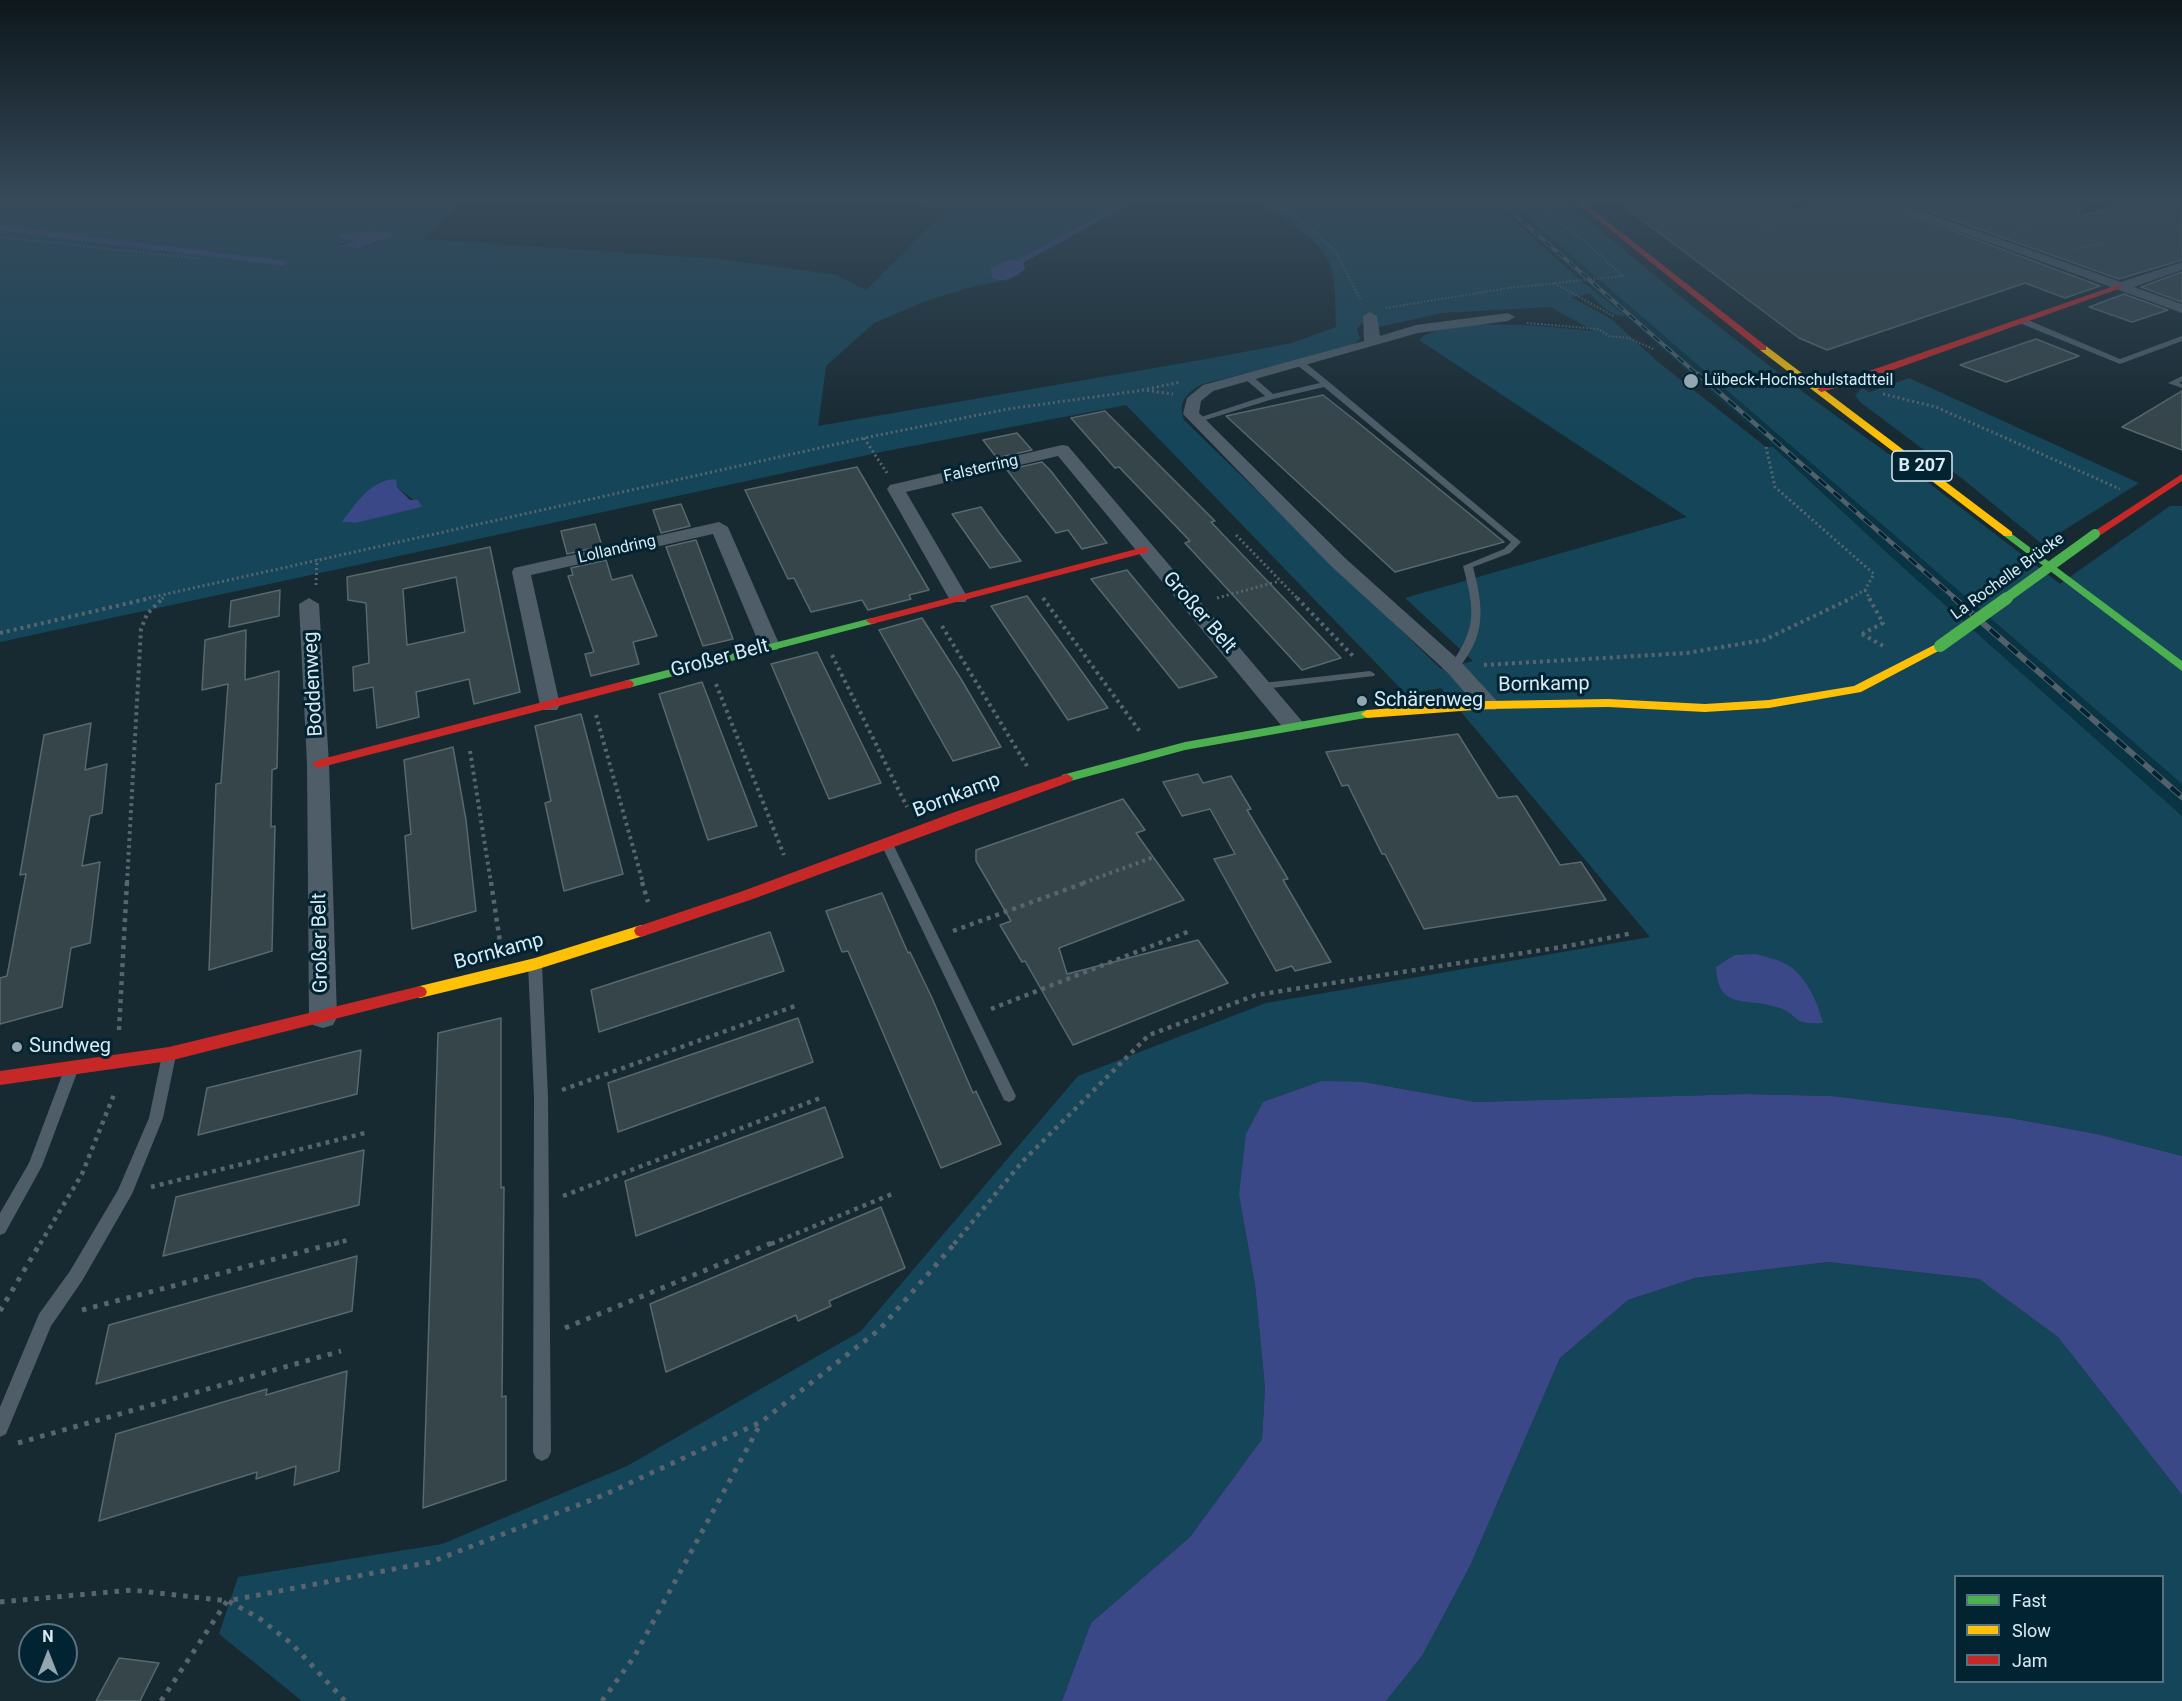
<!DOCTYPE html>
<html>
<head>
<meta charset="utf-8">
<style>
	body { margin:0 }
	#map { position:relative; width:2182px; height:1701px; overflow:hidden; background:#172a32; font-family:Roboto,sans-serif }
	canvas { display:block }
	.legend { position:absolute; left:1954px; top:1575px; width:210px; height:108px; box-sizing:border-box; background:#022432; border:2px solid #587380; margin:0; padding:8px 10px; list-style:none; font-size:18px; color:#d8eaf4 }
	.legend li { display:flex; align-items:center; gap:12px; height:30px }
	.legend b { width:30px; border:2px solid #587380 }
	.north { position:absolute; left:18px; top:1623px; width:60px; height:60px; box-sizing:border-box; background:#022432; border:2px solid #587380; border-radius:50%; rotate:0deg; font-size:16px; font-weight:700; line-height:24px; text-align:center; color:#d8eaf4 }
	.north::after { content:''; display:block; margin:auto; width:21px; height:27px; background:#94a7b0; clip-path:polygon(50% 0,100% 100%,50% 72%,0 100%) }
</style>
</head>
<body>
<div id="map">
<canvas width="2182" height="1701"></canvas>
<ul class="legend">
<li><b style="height:8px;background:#4caf50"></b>Fast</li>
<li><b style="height:8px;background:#ffc107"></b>Slow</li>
<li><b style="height:8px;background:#c62828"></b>Jam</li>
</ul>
<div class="north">N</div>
</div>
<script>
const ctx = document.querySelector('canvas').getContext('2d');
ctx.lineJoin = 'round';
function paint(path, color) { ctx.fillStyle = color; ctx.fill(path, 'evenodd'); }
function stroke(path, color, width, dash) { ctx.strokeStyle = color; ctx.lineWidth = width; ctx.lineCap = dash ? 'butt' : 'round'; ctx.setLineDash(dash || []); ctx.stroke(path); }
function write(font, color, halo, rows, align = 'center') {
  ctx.font = font + ' Roboto,sans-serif'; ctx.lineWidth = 6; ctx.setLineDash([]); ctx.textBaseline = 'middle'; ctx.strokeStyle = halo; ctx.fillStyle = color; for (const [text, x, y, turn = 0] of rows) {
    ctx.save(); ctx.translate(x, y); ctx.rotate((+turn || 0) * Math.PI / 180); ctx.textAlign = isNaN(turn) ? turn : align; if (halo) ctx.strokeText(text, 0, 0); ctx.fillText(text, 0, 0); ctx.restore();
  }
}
paint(new Path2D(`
	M1491,199H1506L2182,784V816L1898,563L1774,447H1766L1771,445Z`), '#093444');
paint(new Path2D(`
	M0,199H464L424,239L722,259L837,275L866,290L947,209L866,199H1135L1023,260H1008L998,281L1012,279L971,287L926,301L874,323L826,366L818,426L1212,358L1292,343L1336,327C1335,308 1336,285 1331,267C1323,241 1274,210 1250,199H1491L1580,280L1626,316C1611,317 1600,304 1590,294L1571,297L1611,319L1658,362L1766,447H1773L1898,563L2182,816V1156L2097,1134L2010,1118L1832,1096L1744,1094L1475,1102L1364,1082L1239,1195L1255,1285L1265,1388L1262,1439L1190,1537L1091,1623L1062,1701H302L219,1634L238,1577L442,1544L627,1466L861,1331L1078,1076L1266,1003L1650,937L1441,688L1406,694L1126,405L886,451L0,642ZM369,231L389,232C377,249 359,249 340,248L339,244L357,241L338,237ZM1550,307L1594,331C1558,328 1445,314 1419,340L1687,517L1405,598L1473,661L1441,669L1184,420C1177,402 1187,392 1203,384L1352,346L1360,339L1357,329L1366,319L1376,318L1379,327L1442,313ZM395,479L397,487L422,507L356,523L343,522L354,506Z
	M1506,199H1559L1578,212L1681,297L1803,392L1930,484L2060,584L2170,506H2182V784Z
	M1909,378L2139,483L2042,544L1964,480L1860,402L1855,395L1862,388L1870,392Z
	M1828,1262L1979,1279L2058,1337L2182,1495V1701H1386L1422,1656L1470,1566L1560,1358L1628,1300L1695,1278ZM1956,1576H2162V1682H1956Z`), '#154559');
paint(new Path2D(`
	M369,231L389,232L392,236L360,248L337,247L355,241L338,238L340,235Z
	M1008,260H1023L1025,269C1015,277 1005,284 992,278L991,268Z
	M396,479L397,487L410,500H418L422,507L356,523L342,522C356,503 371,480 396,479Z
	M1756,954C1765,957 1776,959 1784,963C1804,972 1818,1002 1823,1023C1788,1025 1801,1014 1777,1007C1746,997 1718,1011 1716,967L1735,955Z
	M1322,1081L1364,1082L1475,1102L1744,1094L1832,1096L2010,1118L2097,1134L2182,1156V1495L2058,1337L1979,1279L1828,1262L1695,1278L1628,1300L1560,1358L1470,1566L1422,1656L1386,1701H1062L1091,1623L1190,1537L1262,1439L1265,1388L1255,1285L1239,1195L1246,1134L1263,1102Z`), '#3b4887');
stroke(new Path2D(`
	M0,228L283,263
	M1023,260L1134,199`), '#3b4887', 5);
const building = new Path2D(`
	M1614,199H1770L1798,210L1838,199H1868L2100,286L2065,298L2025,283L1827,350L1799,338Z
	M1894,199H2077L2080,217L2139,199H2154L2182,208V260L2119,279Z
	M2182,272V302L2141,287Z
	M2124,294L2168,310L2132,322L2089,307Z
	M2036,339L2079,356L2006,382L1960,365Z
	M2182,391V450L2122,427Z
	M1323,395L1361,425L1504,542L1395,572L1226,416Z
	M1105,411L1215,521L1211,522L1341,658L1302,670L1185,543L1190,541L1119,467L1115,468L1071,418Z
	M1017,433L1032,450L997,458L983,440Z
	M1042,462L1050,470L1107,543L1082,549L1068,530L1056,533L1007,470Z
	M857,467L929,590L909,595L911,599L868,610L862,600L811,612L794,578L788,579L745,490Z
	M681,504L690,526L661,533L653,510Z
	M981,507L998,531L1021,561L990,568L952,514Z
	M595,524L602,546L567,554L561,531Z
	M696,540L733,639L703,646L666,547Z
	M490,547L520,692L474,704L469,679L416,692L419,717L377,728L373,687L354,691L353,667L369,663L366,603L348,600L347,577ZM456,577L465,632L407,645L403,589Z
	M606,560L612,580L632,575L657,636L633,642L639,664L591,676L585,654L594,652L568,576L573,575L571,568Z
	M1127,570L1175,628L1217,677L1179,688L1091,579Z
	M280,590L279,616L229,627L231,601Z
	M1027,596L1072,658L1108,708L1068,720L991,606Z
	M922,618L961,679L1001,747L953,761L879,630Z
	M246,630L245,680L279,671L277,768L272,770L271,827L275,826L272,951L209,970L216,784L221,783L228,684L202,690L205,640Z
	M817,652L881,783L829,799L771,664Z
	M702,682L757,826L708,840L659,694Z
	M581,714L623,874L564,891L545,803L551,801L535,726Z
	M91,723L85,770L107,764L102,813L90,816L82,866L100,862L90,943L71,948L62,1007L0,1024V978L7,976L26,874L20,875L44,735Z
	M1458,734L1498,798L1517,796L1560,865L1581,862L1606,900L1424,929L1385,854H1382L1348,785L1342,786L1326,752Z
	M453,747L466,820L476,911L412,929L405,836L411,834L404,760Z
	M1198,774L1203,783L1231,776L1251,809L1247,810L1288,879L1283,880L1331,962L1295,971L1292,966L1276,971L1214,859L1235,854L1210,809L1182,816L1163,782Z
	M1123,799L1145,830L1136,833L1184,900L1059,948L1067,974L1198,940L1228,983L1073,1045L1025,961L1022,962L1000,925L1011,921L976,861V850Z
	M882,893L908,953L910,952L932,998L973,1093L976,1091L1001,1144L941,1168L848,951L842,952L826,911Z
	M770,932L784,971L599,1032L591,990Z
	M501,1018V1188L504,1187L502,1397L506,1396V1480L423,1508L438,1033Z
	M798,1018L813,1062L618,1132L608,1083Z
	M361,1050L357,1094L198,1135L207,1088Z
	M825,1107L843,1157L636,1236L625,1181Z
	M364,1150L359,1205L163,1256L176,1197Z
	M881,1207L905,1268L829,1301L831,1306L798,1321L796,1315L666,1372L650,1304Z
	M357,1256L352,1311L96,1384L109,1325Z
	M347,1371L339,1471L294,1485L296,1466L256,1479L257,1472L99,1521L116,1434L267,1389L266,1395Z
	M119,1658L159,1663L140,1701H96Z`);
paint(building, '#35454a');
stroke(building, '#58696d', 1.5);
stroke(new Path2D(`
	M1266,199L1298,218L1336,252L1361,301
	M2159,199L2182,206
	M1844,214L1857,219
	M2017,227L2114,199
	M1763,228L1771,226
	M0,237L202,259
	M2076,249L2108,242
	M1554,283L1615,317
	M1386,308L1508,288L1623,276L1589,245L1528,199
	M1527,323L1598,329L1609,336L1629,338L1653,349`), '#58646e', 2, [1.5, 2]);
stroke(new Path2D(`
	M1147,389L1181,382
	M1883,394L1936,407L2120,489
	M864,438L887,473
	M1766,447L1775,487L1874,574L1865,590L1849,599
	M1236,535L1298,599
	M316,585L317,559
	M1865,590L1870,599
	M1217,598L1280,581
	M144,599L864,438L1008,409L1144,390L1173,394
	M162,599L164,597`), '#58646e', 3, [2, 3]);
stroke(new Path2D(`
	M1043,598L1141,733
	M1297,598L1355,658
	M942,626L1027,766
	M0,633L151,598
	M1862,634L1883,623L1869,598
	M1862,634L1885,647
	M832,655L907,807
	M1484,665L1687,653L1764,640L1852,598
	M716,684L784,855
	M596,715L643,883
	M470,751L491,883
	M127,883L141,629L147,614L163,598
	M1083,883L1154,857`), '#58646e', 4, [3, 4]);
stroke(new Path2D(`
	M491,882L500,942
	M642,882L648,902
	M953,931L1087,882
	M991,1009L1190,931
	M119,1030L127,882
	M562,1090L795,1006
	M151,1187L365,1133
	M563,1196L823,1097
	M40,1244L82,1174L115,1092
	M334,1244L348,1240
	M771,1244L892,1194
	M954,1244L1022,1162L1149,1035L1256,995L1568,946L1633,933`), '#58646e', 4.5, [4, 5]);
stroke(new Path2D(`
	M82,1310L339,1242
	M0,1311L41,1242
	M565,1328L774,1242
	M18,1443L341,1351
	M0,1602L132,1590L228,1601L259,1618L292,1644L345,1701
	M161,1701L227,1601L431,1562L604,1495L761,1422L880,1329L956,1242
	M602,1701L634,1657L761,1423`), '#58646e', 5, [4.5, 7]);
paint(new Path2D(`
	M2022,320H2028L2120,359L2182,336V341L2120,364L2022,324Z
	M1297,361H1303L1329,382L1521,542L1510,553L1473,567C1484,609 1486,635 1458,669H1450L1449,667C1477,628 1475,612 1463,566L1504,549L1511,542L1324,387L1273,399L1199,422L1192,420L1265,396L1245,379V375H1251L1273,394L1320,383L1297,365Z
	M2182,376V381L2179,383L2182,384V388L2168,383Z
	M1370,671L1375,674L1374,676L1263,689L1258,686L1263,683Z
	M887,840L893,844L1014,1092L1016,1096L1014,1100L1009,1102L1004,1100L881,844Z
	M535,959L540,960L542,964L548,1097L551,1452L548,1458L542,1461L536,1458L533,1452L534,1097L528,964L530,960Z
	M169,1049L174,1051L176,1055L163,1118L132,1194L82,1281L51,1326L6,1434L0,1437V1407L39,1314L70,1271L118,1190L149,1118L162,1055L164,1051Z
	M71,1064L76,1066L78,1070L42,1166L5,1233L0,1235V1213L29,1163L64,1070L66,1066Z`), '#4f5d69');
paint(new Path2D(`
	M1870,199H1887L2121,282L2182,262V270L2134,287L2182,304V313Z
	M1370,312L1377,316L1380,336L1416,325L1508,313L1515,317L1508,321L1418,333L1213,391L1201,401L1199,413L1345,558L1461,662L1496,700L1499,705L1496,710H1480L1447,672L1331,566L1183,414L1187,398L1203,385L1364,341L1363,316Z
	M1062,445L1068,446L1301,720L1304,725L1301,730H1285L1058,456L906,492L968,598L965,602H951L887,489L890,485Z
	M719,522L728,527L780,646L777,650H763L760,646L713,534L531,575L560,705L557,710H541L512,572L514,568Z
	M309,598L319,604L329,764L337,1017L333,1025L323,1028L313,1025L309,1017L307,764L299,604Z`), '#4f5d69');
paint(new Path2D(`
	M2008,531L2182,661V671L2004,536L2003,534Z
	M872,618L876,619V623L628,688L622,684L624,681Z
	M1367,710L1373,714L1371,717L1185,750L1067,782L1061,778L1062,775L1185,742Z`), '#4caf50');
paint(new Path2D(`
	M1760,346H1766L2012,532V536H2004L1760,350Z
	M1940,642L1944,644V648L1861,692L1769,708L1705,712L1608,707L1488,709L1367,718L1361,714L1367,710L1488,701L1608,699L1705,704L1769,700L1854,686Z
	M641,925L646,927L648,931L646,935L535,970L420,998L415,996L413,992L415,988L420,986L535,958Z`), '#ffc107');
paint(new Path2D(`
	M1572,199H1579L1766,346V350H1760Z
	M2117,285L2124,287L1856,383L1821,392L1817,389Z
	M2182,474V481L2099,536H2091L2090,534Z
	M1144,547L1148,548V552L872,624L866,621L868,619Z
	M628,680L632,681L634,684L632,687L318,768L312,764L318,760Z
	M1067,774L1073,778L1072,781L753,899L641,937L636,935L634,931L636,927L743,891L955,812Z
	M420,986L425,988L427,992L425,996L169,1061L0,1085V1071L169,1047Z`), '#c62828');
const railFar2 = new Path2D(`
	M1497,199L1699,376`);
const railFar1 = new Path2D(`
	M1698,374L1956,599`);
const rail = new Path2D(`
	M1954,598L2182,797`);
stroke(railFar2, '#526069', 4);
stroke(railFar1, '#526069', 4.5);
stroke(rail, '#526069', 6);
stroke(railFar2, '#022432', 2, [8]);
stroke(railFar1, '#022432', 3, [10]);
stroke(rail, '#022432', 4, [12]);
stroke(new Path2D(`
	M2005,599L2095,534`), '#4caf50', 10);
stroke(new Path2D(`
	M1940,646L2007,598`), '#4caf50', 12);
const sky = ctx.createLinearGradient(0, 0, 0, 437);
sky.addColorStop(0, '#0d171c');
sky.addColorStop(0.46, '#364a5a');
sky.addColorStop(1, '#364a5a00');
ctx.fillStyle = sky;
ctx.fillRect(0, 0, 2182, 437);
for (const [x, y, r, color] of [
	[1691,381,8,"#94a7b0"],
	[1362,701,6,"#94a7b0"],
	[17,1047,6,"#94a7b0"]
]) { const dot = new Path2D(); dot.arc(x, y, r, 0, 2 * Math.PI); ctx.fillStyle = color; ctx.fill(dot); stroke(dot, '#022432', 2); }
write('16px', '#d8eaf4', '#022432', [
	["Lübeck-Hochschulstadtteil",1704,381]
], 'left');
write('16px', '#d8eaf4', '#022432', [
	["Falsterring",981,469,-13],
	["Lollandring",617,550,-13],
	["La Rochelle Brücke",2008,577,-36]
]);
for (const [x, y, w] of [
	[1922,466,60]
]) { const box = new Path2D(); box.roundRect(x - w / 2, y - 15, w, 30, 4.5); ctx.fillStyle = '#022432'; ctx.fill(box); stroke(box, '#d8eaf4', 1.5); }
write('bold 18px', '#d8eaf4', null, [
	["B 207",1922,466]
]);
write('20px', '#d8eaf4', '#022432', [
	["Großer Belt",1199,613,49],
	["Großer Belt",720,659,-15],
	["Boddenweg",314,684,-93],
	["Bornkamp",1544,685,-1],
	["Bornkamp",957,796,-21],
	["Großer Belt",321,943,-91],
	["Bornkamp",499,952,-15]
]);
write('20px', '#d8eaf4', '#022432', [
	["Schärenweg",1374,701],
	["Sundweg",29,1047]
], 'left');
</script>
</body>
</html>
